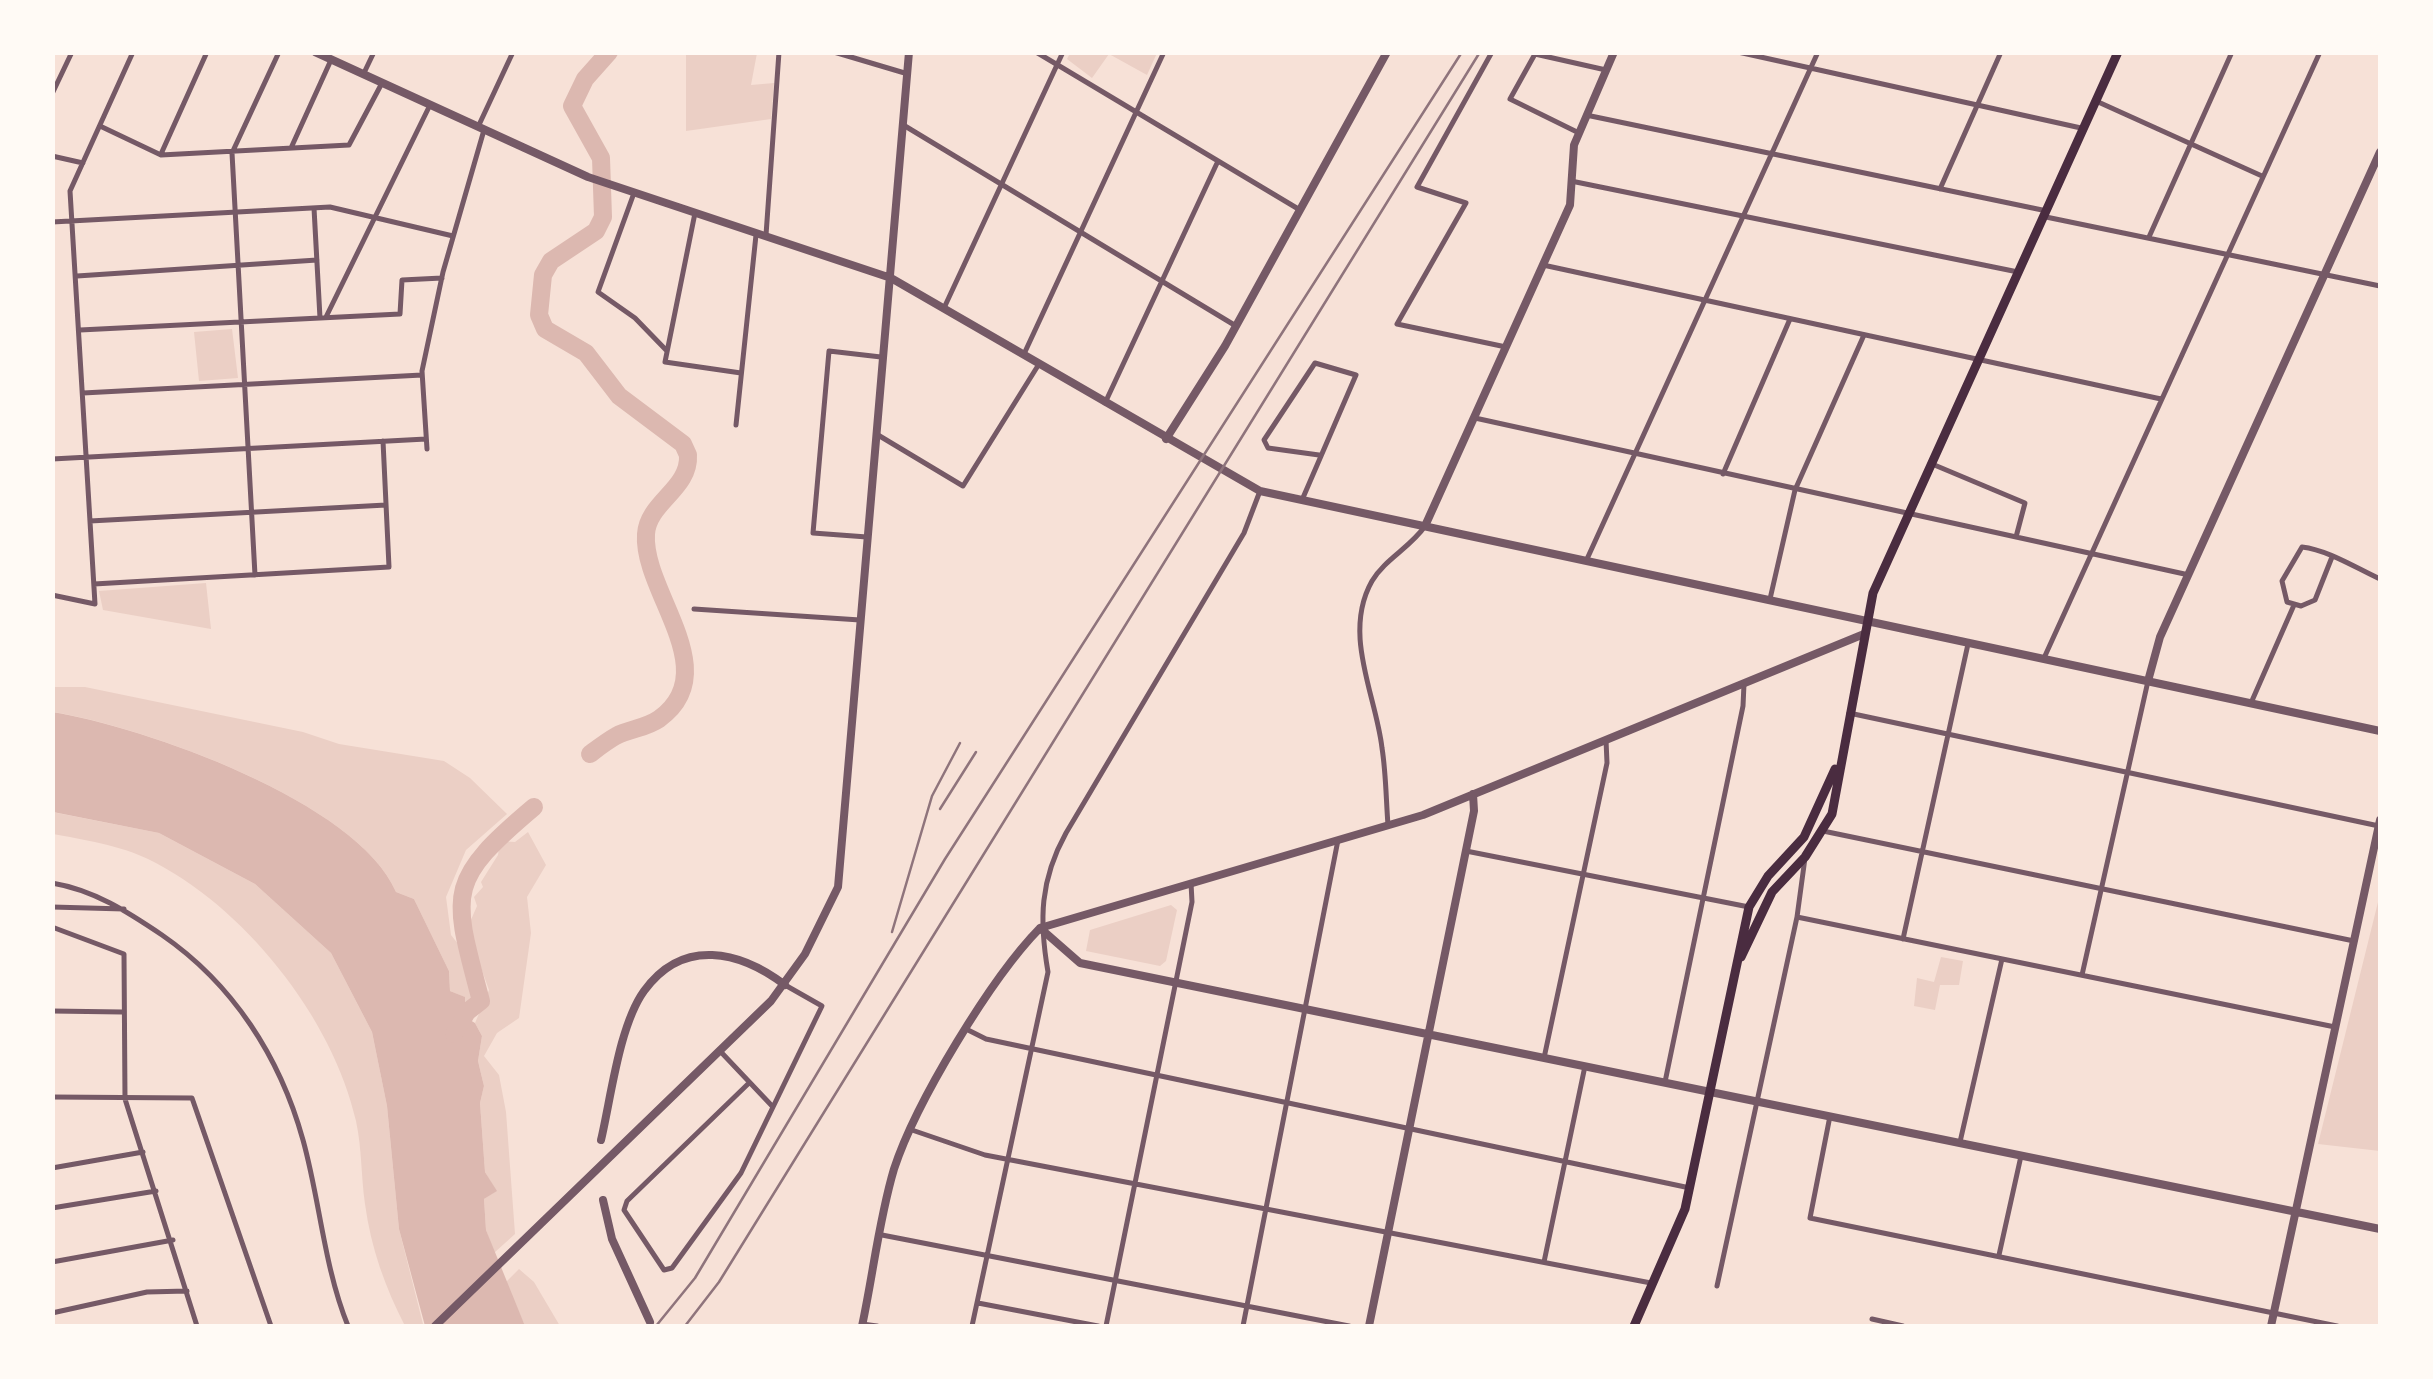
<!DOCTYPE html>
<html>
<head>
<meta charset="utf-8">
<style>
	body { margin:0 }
	#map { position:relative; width:2433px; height:1379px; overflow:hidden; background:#f7e1d7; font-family:"DM Sans",sans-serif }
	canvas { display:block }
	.frame { position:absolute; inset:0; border:55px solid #fffaf5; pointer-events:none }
</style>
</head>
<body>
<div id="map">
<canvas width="2433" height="1379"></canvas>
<div class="frame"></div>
</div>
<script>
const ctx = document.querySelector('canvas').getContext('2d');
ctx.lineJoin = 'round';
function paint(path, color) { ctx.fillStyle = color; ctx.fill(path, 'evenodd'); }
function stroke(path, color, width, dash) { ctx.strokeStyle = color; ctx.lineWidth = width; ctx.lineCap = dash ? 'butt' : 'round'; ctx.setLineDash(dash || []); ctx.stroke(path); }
paint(new Path2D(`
	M686,53H757L751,85L774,83L771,119L686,131Z
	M1070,53V52L1157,53L1147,75L1109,54L1092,78L1067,59Z
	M232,329L238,378L199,381L194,332Z
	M206,583L211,629L103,610L99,591Z
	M52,687H85L303,732L339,744L444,761L470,778L507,814L466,850L446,897L451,935L462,949L477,1000L465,1010L464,997L450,991L449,971L414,899L396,892C358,802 145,727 53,712Z
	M52,812L159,833L255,884L331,953L372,1032L387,1106L399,1229L423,1324L405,1326C385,1287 371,1248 365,1204C361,1176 362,1149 356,1121C333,1018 243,905 148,859C122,846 81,839 53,834Z
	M528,832L546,865L527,897L531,933L519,1018L497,1033L484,1056L499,1075L506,1112L515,1234L494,1253L486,1230L484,1199L496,1191L485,1172L480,1103L484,1086L478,1061L482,1036L475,1023L489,990L467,929L477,906L474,897L483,887L481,882L498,855L500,841L515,842Z
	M2380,894V1151L2318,1144Z
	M1171,905L1177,910L1166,961L1160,966L1086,951L1090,930Z
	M1941,957L1963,961L1959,985H1940L1935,1010L1914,1006L1917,978L1934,982Z
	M519,1269L534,1282L560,1326H525L505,1283Z`), '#ebcfc5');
paint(new Path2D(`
	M52,712C145,727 358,802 396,892L414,899L449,971L450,991L465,997V1017L475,1023L482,1036L478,1061L484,1086L480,1103L485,1172L497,1191L484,1199L486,1230L525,1326H425L399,1229L387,1106L372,1032L331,953L255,884L159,833L53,812Z`), '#dcb8b0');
stroke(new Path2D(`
	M590,754C598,748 607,741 616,736C630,729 646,728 659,719C726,671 642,592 646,534C648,502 690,489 688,455L683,444L619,396L586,353L545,329L539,315L543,275L551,261L596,231L603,217L601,158L572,106L585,79L609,52
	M454,1034L467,1012L481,1001C452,892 445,882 534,807`), '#dcb8b0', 18);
stroke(new Path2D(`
	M834,52L908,74
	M1036,52L1300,210
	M1492,52L1417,187L1466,203L1397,324L1506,347
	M1738,52L2081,128
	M363,75L374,52
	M52,94L72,52
	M2096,101L2262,176
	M1586,115L2047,211
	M100,126L161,155L349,145L382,83
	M905,126L1236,326
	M478,127L513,52
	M1579,133L1510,99L1535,54L1606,70
	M291,148L331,60
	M161,154L207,52
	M52,156L83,163
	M1571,181L2018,272
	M1940,189L2001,52
	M634,193L598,292L635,318L667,351
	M314,208L320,318
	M695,213L665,362L741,373
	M2046,217L2380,286
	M52,222L330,207L453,236
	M766,235L779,52
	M2149,237L2232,52
	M1543,265L2161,399
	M77,276L317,260
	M944,308L1063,52
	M326,317L430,105
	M80,330L400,314L402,280L442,278
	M1024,354L1164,52
	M83,393L422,375
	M1105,403L1218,161
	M1475,418L2189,575
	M736,425L756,235
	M878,435L963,486L1039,364
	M427,449L422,371L443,272L484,130
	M52,459L426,439
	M1932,464L2025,503L2016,537
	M1723,474L1790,319
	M1302,500L1356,375L1315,363L1264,440L1268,448L1319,455
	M90,521L386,505
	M867,537L813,533L829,351L881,357
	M2332,557L2315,600L2301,606L2287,602L2282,581L2302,547C2328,550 2356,568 2380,579
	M1587,559L1818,52
	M255,575L232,153L279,52
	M94,584L389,567L383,441
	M52,595L95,604L70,191L133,52
	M1770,599L1795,490L1864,335
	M694,609L860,620
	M2044,658L2320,52
	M2251,703L2294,605
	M1849,713L2379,826
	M1388,825C1386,799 1386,773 1382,748C1376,695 1342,634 1372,581C1385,559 1411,547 1425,526
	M1823,831L2354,941
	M1466,851L1749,907
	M52,883C94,890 128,912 162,935C233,984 280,1057 303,1140C320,1201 324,1267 348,1326
	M52,907L124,909
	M1797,917L2335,1027
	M52,927L124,954L125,1099L197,1326
	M1903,939L1968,644
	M2082,975L2148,681
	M52,1011L122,1012
	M968,1030L986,1039L1690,1188
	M720,1051L773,1107
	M1544,1058L1607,763L1606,740
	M1665,1082L1743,706L1744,684
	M749,1083L627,1201L624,1210L664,1270L672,1268L741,1173L822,1006L785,985
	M52,1097L192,1098L271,1326
	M1830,1116L1810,1218L2337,1326
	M909,1129L985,1155L1651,1283
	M1960,1142L2002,959
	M52,1168L143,1152
	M52,1208L156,1191
	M882,1235L1349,1326
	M1999,1255L2021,1156
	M52,1262L173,1240
	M1544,1262L1585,1066
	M1717,1286L1797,917L1805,858
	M978,1303L1098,1326
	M52,1313L147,1292L187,1291
	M1872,1319L1903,1326
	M862,1324L877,1326
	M972,1326L1048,972C1039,920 1040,880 1066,833L1244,533L1260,491
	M1106,1326L1192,902L1191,883
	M1243,1326L1338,840`), '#755966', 5);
stroke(new Path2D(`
	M315,52L588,177L891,278L1260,491L2380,731
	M1166,439L1225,346L1387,52
	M1425,526L1570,205L1574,145L1614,52
	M2148,681L2160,637L2380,152
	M1040,928L1080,963L2380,1229
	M601,1140C611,1098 619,1026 644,991C683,937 740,951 785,985
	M603,1200L612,1239L650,1322
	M435,1326L771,1001L805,954L838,887L909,52
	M862,1326C873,1275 879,1219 894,1169C916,1102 991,978 1040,928L1423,815L1864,634
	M1369,1326L1474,811L1473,794
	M2271,1326L2380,820`), '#755966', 8);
stroke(new Path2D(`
	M1741,957L1772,892L1805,857L1832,814L1873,593L2118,52
	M1634,1326L1685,1209L1749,907L1768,876L1804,837L1835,769`), '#4a2c40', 9);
stroke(new Path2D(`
	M940,809L976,752
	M892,932L932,796L960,743
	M656,1326L695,1278L945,859L1462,52
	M685,1326L719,1282L1480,52`), '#8f747c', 2.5);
</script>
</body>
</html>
